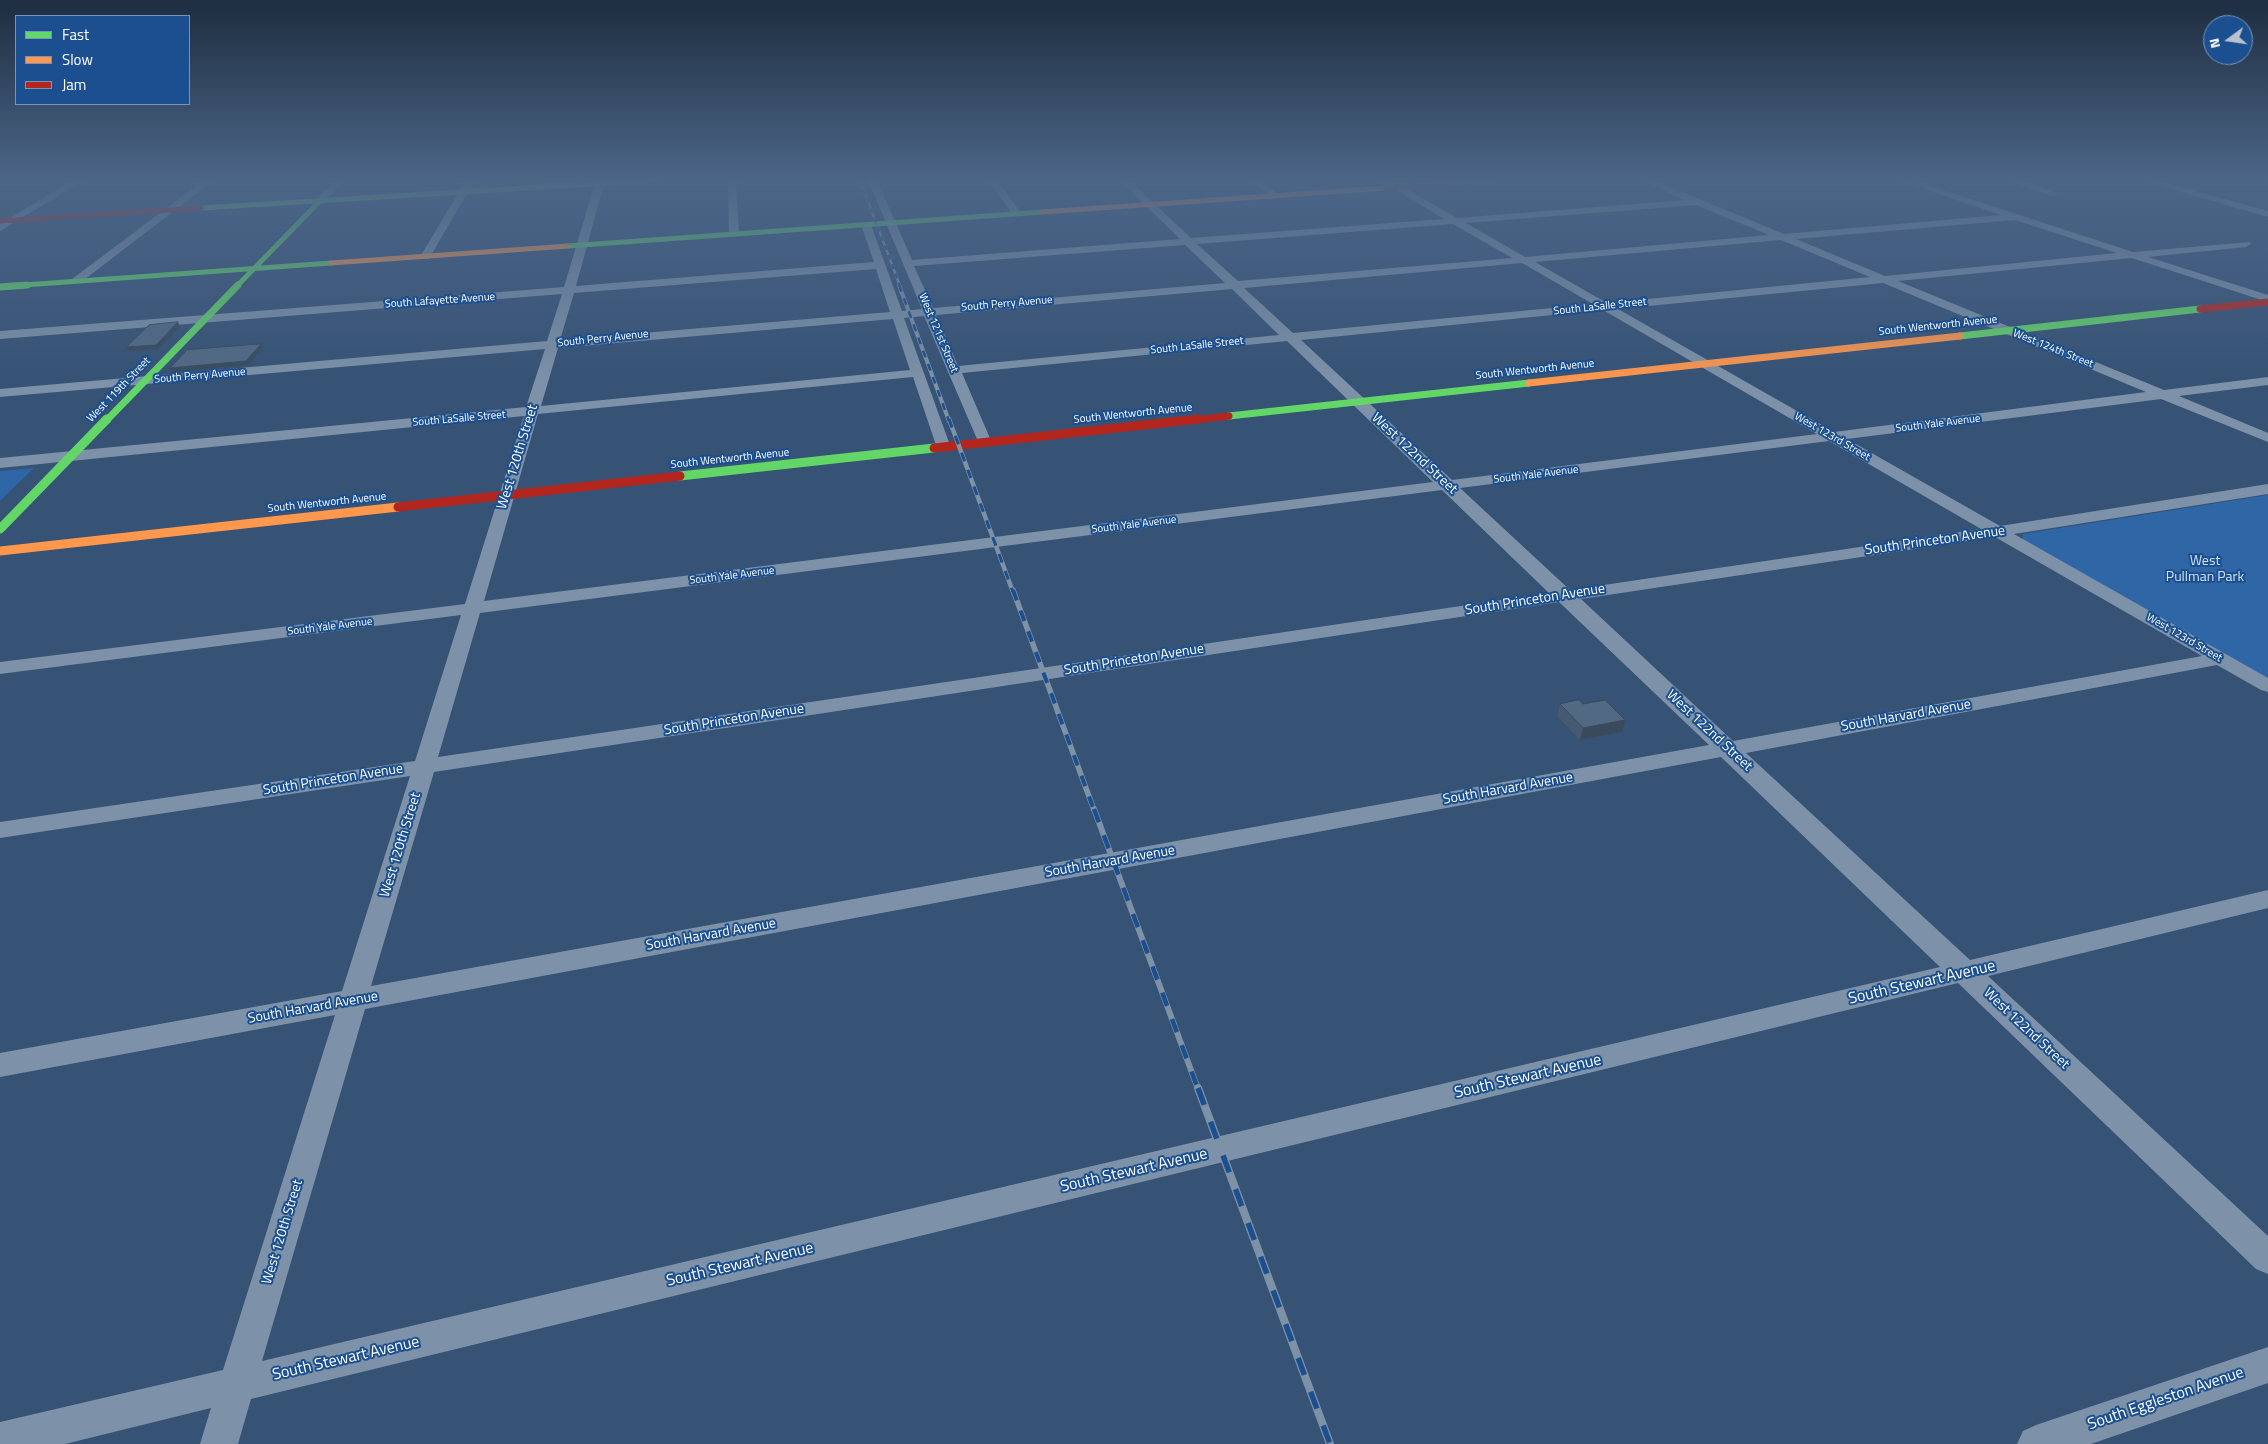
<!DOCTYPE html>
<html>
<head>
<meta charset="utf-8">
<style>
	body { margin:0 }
	#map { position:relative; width:2268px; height:1444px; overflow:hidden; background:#365274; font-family:"Titillium Web",sans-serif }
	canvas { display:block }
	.legend { position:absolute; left:15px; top:15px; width:175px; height:90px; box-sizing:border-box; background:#1b4f8f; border:1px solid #7695bc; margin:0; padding:6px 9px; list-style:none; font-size:15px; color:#fff }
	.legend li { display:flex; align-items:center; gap:10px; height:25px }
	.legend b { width:25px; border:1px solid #7695bc }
	.north { position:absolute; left:2203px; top:15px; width:50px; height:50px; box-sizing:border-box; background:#1b4f8f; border:1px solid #7695bc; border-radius:50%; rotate:256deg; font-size:14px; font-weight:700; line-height:20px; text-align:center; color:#fff }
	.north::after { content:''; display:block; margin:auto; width:18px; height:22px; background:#b9c2ce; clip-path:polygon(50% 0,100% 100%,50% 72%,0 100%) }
</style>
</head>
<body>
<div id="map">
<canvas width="2268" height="1444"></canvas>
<ul class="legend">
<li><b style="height:6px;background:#63d668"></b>Fast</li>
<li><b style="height:6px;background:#ff974d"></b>Slow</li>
<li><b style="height:6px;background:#b3261e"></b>Jam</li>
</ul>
<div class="north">N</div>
</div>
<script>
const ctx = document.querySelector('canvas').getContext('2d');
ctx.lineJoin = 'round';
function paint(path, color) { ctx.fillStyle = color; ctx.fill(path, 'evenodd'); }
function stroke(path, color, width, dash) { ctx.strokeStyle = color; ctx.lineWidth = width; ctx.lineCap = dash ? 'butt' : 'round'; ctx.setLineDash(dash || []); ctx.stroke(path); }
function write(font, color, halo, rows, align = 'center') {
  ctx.font = font + ' "Titillium Web",sans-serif'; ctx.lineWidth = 4; ctx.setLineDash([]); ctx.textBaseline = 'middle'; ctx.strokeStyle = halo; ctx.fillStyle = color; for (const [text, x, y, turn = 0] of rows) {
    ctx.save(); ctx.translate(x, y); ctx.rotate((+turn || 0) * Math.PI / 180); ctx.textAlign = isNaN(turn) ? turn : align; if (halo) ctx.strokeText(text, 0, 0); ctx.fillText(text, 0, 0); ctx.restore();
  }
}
paint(new Path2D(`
	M34,468L0,501V471Z
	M2268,495V679L2023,540V534Z`), '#2f66a5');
paint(new Path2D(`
	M73,180H84L0,231V224Z
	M204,180H214L80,283H72L70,281L72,279Z
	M335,180H344L323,203H317V199Z
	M466,180H475L430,257L429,259H421L420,257Z
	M596,180H605L576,286L874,262L861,225L866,222L871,225L902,311L922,309L868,180H877L912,260L1180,239L1119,180H1129L1191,238L1444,219L1380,180H1391L1457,218L1684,200L1640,180H1653L1784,234L2001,215L1898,180H1912L2133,252L2250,242L2251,244L2246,247L2148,257L2268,295V302L2132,258L1898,281L2164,390L2268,377V385L2179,396L2268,433V442L2161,399L1847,439L2000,526L2268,484V494L2014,534L2268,678V692L2261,690L2217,665L1746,753L1970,960L2268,890V908L1988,976L2268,1236V1274L2256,1269L1958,983L251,1399L238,1444H200L211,1408L65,1444H0V1422L223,1370L335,1015L0,1077V1053L342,991L410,776L0,838V822L415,761L461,615L0,674V662L465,604L524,416L0,468V458L526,407L545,349L0,397V389L547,341L562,294L0,339V331L564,287ZM1696,205L1769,235L1525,257L1466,223ZM2015,220L2117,253L1885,276L1796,239ZM1453,224L1512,258L1238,281L1197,244ZM1781,240L1870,277L1607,303L1535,262ZM1185,245L1225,283L933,308L914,266ZM1522,263L1593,304L1293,333L1244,288ZM876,269L890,312L560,340L574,293ZM1883,283L2146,392L1834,432L1618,309ZM1232,289L1279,335L958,366L936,315ZM1603,310L1817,434L1452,480L1301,340ZM924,316L980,446L985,447L992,443L962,373L1287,341L1433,482L484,601L538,414L913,377L937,448L939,451H949L951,448L904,318ZM893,319L910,370L541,406L558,348ZM1829,441L1981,529L1570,590L1460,488ZM1442,490L1549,593L438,757L480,613ZM1995,537L2202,656L1733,741L1581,599ZM1559,602L1709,745L371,986L434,772ZM1721,757L1940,967L262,1361L365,1009Z
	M728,180H736L739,234L734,237L729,234Z
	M988,180H997L1022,214L1020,216H1014Z
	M1250,180H1260L1281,196L1273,198Z
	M2006,180H2021L2057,193L2052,196Z
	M2140,180H2156L2268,211V217Z
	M2268,1347V1383L2091,1444H2017L2023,1431L2036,1425Z`), '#7d92a8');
stroke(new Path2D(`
	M201,208L656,180
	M568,246L1042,212
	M10,286L331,263
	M237,286L320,201`), '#63d668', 5);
stroke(new Path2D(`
	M0,287L27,285
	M1960,336L2200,309
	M1229,416L1529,383
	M106,421L238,285`), '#63d668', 7);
stroke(new Path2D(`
	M680,476L934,448
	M0,529L107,419`), '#63d668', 9);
stroke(new Path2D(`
	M1042,212L1386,188
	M331,263L568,246`), '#ff974d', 5);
stroke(new Path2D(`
	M1529,383L1960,336`), '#ff974d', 7);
stroke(new Path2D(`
	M0,551L398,507`), '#ff974d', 9);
stroke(new Path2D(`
	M1386,188L1491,180
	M0,221L201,208`), '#b3261e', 5);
stroke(new Path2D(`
	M2200,309L2268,302
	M1187,421L1229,416`), '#b3261e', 7);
stroke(new Path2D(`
	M934,448L1199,419
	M398,507L680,476`), '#b3261e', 9);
const railFar5 = new Path2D(`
	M860,180L900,286`);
const railFar4 = new Path2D(`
	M899,285L949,421`);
const railFar3 = new Path2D(`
	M949,419L1013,592`);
const railFar2 = new Path2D(`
	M1013,590L1094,810`);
const railFar1 = new Path2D(`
	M1094,809L1198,1089`);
const rail = new Path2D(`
	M1198,1088L1330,1444`);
stroke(railFar5, '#7e92a7', 2.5);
stroke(railFar4, '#7e92a7', 4);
stroke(railFar3, '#7e92a7', 4.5);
stroke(railFar2, '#7e92a7', 5.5);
stroke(railFar1, '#7e92a7', 6);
stroke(rail, '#7e92a7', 8);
stroke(railFar5, '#1b4f8f', 2, [5]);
stroke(railFar4, '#1b4f8f', 2.5, [7]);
stroke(railFar3, '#1b4f8f', 3, [9]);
stroke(railFar2, '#1b4f8f', 4, [11]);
stroke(railFar1, '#1b4f8f', 4.5, [14]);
stroke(rail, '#1b4f8f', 5.5, [18]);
paint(new Path2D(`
	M1560,704H1583L1622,732L1580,740L1557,716Z`), '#475a72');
paint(new Path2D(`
	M178,322L180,327L158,349L128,351L126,347Z
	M261,344L262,349L248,365L172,372L170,368Z
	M1625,720L1622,732L1580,740L1583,728Z`), '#394a5c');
const building = new Path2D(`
	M178,322L156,345L126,347L149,325Z
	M261,344L246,361L170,368L187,350Z
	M1579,700L1583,704L1605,700L1625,720L1583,728L1560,704Z`);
paint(building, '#526984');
stroke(building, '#394a5c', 1);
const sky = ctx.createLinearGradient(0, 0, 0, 383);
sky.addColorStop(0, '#1e2d40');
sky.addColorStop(0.47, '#4c6688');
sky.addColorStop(1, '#4c668800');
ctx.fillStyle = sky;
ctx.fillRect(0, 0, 2268, 383);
write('11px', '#fff', '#1b4f8f', [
	["South Lafayette Avenue",440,301,-4],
	["South Perry Avenue",1007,304,-5],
	["South LaSalle Street",1600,307,-6],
	["South Wentworth Avenue",1938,326,-6],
	["West 121st Street",938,333,67],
	["South Perry Avenue",603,339,-6],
	["South LaSalle Street",1197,346,-6],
	["West 124th Street",2053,349,22],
	["South Wentworth Avenue",1535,370,-6],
	["South Perry Avenue",200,376,-5],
	["West 119th Street",119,390,-46],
	["South Wentworth Avenue",1133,414,-6],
	["South LaSalle Street",459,419,-5],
	["South Yale Avenue",1938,424,-7],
	["West 123rd Street",1832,437,30],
	["South Wentworth Avenue",730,459,-6],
	["South Yale Avenue",1536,475,-7],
	["South Wentworth Avenue",327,503,-6],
	["South Yale Avenue",1134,525,-7],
	["South Yale Avenue",732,576,-7],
	["South Yale Avenue",330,627,-7],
	["West 123rd Street",2184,638,30]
]);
write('14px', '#fff', '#1b4f8f', [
	["West 122nd Street",1414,454,43],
	["West 120th Street",518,457,-73],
	["South Princeton Avenue",1935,541,-8],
	["South Princeton Avenue",1535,600,-9],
	["South Princeton Avenue",1134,660,-9],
	["South Harvard Avenue",1906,716,-10],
	["South Princeton Avenue",734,720,-9],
	["West 122nd Street",1709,731,43],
	["South Princeton Avenue",333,780,-9],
	["South Harvard Avenue",1508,789,-10],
	["West 120th Street",401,845,-73],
	["South Harvard Avenue",1110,862,-10],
	["South Harvard Avenue",711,935,-10],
	["South Harvard Avenue",313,1008,-10],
	["West 122nd Street",2026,1029,43],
	["West 120th Street",283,1232,-73]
]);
write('14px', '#cfe3fa', '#1b4f8f', [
	["West",2205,562],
	["Pullman Park",2205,578]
]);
write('16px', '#fff', '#1b4f8f', [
	["South Stewart Avenue",1922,983,-13],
	["South Stewart Avenue",1528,1077,-13],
	["South Stewart Avenue",1134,1171,-13],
	["South Stewart Avenue",740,1265,-13],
	["South Stewart Avenue",346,1359,-13],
	["South Eggleston Avenue",2166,1399,-19]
]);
</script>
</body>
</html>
